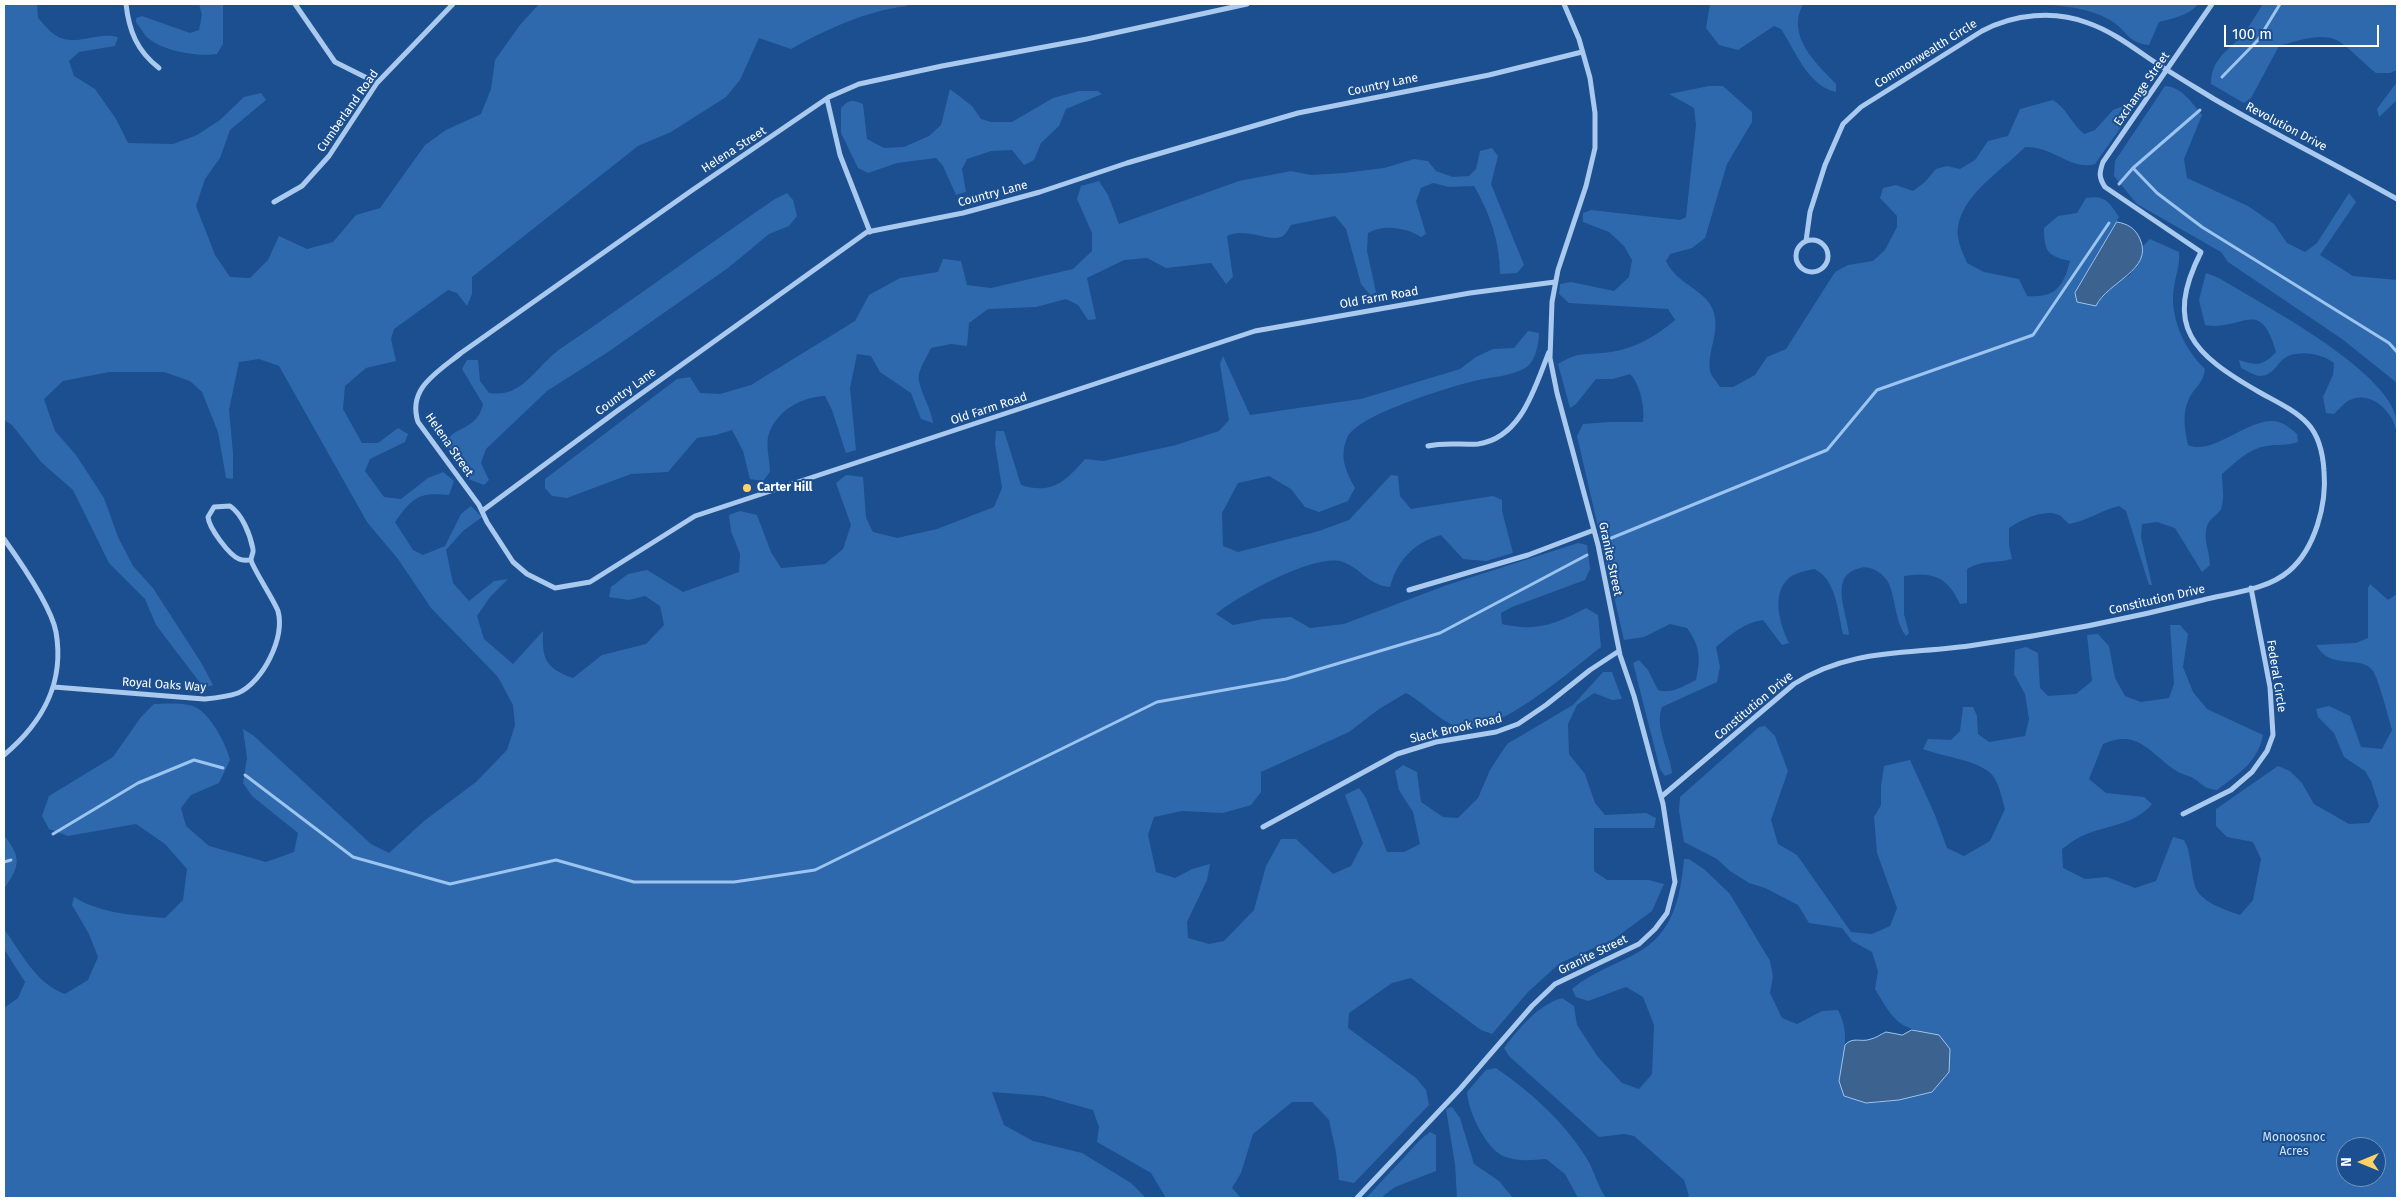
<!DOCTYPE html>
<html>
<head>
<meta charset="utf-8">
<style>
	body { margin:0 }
	#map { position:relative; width:2401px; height:1202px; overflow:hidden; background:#1b4f8f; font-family:"Fira Sans",sans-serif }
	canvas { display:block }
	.frame { position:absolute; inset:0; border:5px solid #fff; pointer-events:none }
	.north { position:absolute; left:2336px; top:1137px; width:50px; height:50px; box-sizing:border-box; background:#1b4f8f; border:1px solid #7695bc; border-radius:50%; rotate:270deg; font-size:14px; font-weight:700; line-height:20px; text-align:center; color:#fff }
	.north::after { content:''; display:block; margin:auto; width:18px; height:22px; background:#ffd166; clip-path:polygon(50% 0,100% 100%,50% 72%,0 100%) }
	.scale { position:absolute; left:2224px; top:25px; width:155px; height:22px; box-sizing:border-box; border:2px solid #fff; border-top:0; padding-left:6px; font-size:15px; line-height:18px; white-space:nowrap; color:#fff; -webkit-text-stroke:4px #1b4f8f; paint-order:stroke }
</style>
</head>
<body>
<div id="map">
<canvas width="2401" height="1202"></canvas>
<div class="frame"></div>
<div class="north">N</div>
<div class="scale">100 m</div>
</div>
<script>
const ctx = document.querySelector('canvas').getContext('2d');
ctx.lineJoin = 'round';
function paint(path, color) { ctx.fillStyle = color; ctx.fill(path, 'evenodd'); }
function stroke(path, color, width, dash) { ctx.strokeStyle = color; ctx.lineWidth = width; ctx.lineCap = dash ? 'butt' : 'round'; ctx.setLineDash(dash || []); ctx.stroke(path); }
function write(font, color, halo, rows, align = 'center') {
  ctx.font = font + ' "Fira Sans",sans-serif'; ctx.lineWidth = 4; ctx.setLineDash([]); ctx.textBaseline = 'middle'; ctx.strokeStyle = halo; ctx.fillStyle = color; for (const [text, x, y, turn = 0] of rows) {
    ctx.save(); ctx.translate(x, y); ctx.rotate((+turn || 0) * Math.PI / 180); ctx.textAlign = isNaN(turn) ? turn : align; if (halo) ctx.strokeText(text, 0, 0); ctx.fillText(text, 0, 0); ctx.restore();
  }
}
paint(new Path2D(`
	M4,4H37L38,18C43,23 49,31 55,35C75,48 94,31 118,37L115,46L79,52L69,61L74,76L95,89L116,119L128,143L173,144L197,135L220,120L244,97L261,93L266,100L230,130L220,158L205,179L196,206L215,255L230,277L250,278L268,260L279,236L307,249L333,242L356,215L380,208L425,145L446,130L481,114L491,89L495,60L520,25L539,4H908L907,6C866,11 827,29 791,49L759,38L740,80L726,97L671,132L638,146L472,277V294L467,306L457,293L448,290L394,329L391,339L396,361L366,368L345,386L343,409L362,443H378L398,428L408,434L405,442L370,459L365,471L384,497L401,499L428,478L443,472L454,481L449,495C417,492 413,498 395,522L413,550L423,555L445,546L461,514L471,506L482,517L463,531L446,550L453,583L469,601L494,581L508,579L490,597L477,616L484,639L513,664L543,631C542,659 545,668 573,678L602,655L646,644L664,625L660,606L645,596L629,600L609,597L611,587L628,574L647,570L683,592L739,572L740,554L731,531L729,515L740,511L757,515L771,552L781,568L825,564L843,549L851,525L836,483L846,475L863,477L866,518L873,532L897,538L937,529L994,507L1002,488L995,444L996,431H1004L1021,485C1052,495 1066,481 1085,459L1103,461L1176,445L1219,431L1229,420L1220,364L1223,356L1250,415L1361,399L1460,369L1476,357L1493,349L1514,348L1528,331L1539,333C1539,342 1536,358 1529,365C1517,376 1490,377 1474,381C1450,387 1356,415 1347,438C1339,458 1346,471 1355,488L1348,501L1319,512L1305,507L1291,489L1269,476L1238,483L1222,513L1223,546L1238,552L1319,531L1349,520L1391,475L1398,476L1400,496L1411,509L1493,496L1502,500V511L1513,553L1486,561L1463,559L1441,535C1414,542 1397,561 1390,587C1368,585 1362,569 1343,562C1316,552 1238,596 1216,614L1233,625L1263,619L1291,617L1310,628L1344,624L1447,585L1578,543L1587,545L1590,569L1585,580L1512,607L1501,613L1502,624C1536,632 1556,624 1586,608L1598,615L1601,647C1573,669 1496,736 1461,728C1443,724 1423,702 1406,693L1379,709L1349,732L1261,772V792L1251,805L1223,813L1182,811L1154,817L1148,835L1156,872L1175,878L1192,869L1210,864L1207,880L1187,922L1188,938L1209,944L1224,941L1254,910L1266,866L1281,839H1296L1333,874L1351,866L1363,843L1345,795L1359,788L1366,798L1387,852H1404L1420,844L1413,812L1399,790L1395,771L1403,765L1417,772L1421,802L1443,817L1458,818L1478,798L1490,770L1507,744L1573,705L1603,672H1612L1622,699L1612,700L1594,693L1577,705L1568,724L1569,754L1585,774L1595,803L1605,815L1646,813L1656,818L1654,828H1594V871L1607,880H1649L1664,884L1652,911L1614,939L1560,963L1528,992L1492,1034L1481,1030L1411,978L1392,983L1349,1013L1348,1028L1416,1078L1426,1090L1429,1105L1354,1183L1339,1180L1336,1152L1329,1120L1312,1102H1292L1253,1134L1241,1173L1232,1188L1241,1198H1166L1151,1173L1097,1142L1099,1127L1093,1110L1043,1096L992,1092L1004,1125L1033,1141L1082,1153L1131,1183L1146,1198H4V1008L18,998L25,982L4,949V929C21,952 36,984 65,994L88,980L98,957L89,934L72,905L74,897C102,914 133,915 165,918L183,900L187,869L165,844L136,824L68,836L49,829L42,816L49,796L113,757L141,717L154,704C167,704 189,701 200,710C213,720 226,744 230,760L219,783L191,795L181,808L186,826L209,846L266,862L294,852L298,833L252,796L243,783L247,758L243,729L254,736L371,844L389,853L424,821L476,782L507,750L515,725L513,705L498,677L431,608L398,559L367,522L279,366L259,359L239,362L229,410L233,453V479L226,478L218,432L202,392L190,381L164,372H109L63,381L44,399L55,431L76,455L104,498L118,537L133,566L153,588L202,664L213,685L204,688L156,625L145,599L109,563L73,490L42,463L12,425L4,420Z
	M199,4H223V44L217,54C197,57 159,51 145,35C142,31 139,26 136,22V18L142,16L190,33L199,30L202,15Z
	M1710,4H1803C1786,36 1815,62 1836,84V92C1808,86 1796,52 1781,29L1774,26L1738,50L1719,45L1706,28Z
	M2041,4H2198C2190,15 2171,19 2159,22L2149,45C2127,43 2127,30 2110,20C2090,8 2064,6 2041,4Z
	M2263,4H2397V70L2390,73H2376C2364,64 2352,50 2340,42C2324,31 2296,41 2279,46L2251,98L2244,103L2211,84C2211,58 2229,51 2244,33C2251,24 2257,13 2263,4Z
	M2397,82V100L2379,117L2377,109Z
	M1709,86H1723L1752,112V122L1727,164L1705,238L1692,248L1670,254L1666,261C1677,285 1704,288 1713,310C1721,333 1707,349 1710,371C1711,376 1717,382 1720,387H1733L1755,375L1767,357L1786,349L1835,272L1848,265L1873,261L1885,250L1897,227V216L1880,198L1883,188L1896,185L1913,191L1925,182L1936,169L1947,166L1960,169L1975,160L1988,141L2008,136L2020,109L2053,100C2067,109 2071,123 2084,134L2095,130L2113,110L2133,102V110L2095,164C2071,171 2053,146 2025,147C2002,171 1954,199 1958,237C1959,246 1964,255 1967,263L1984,272L2019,279L2027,296C2056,298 2063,287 2070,261C2048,256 2044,252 2044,228L2058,216L2077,213L2086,198C2105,195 2109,202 2119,217L2075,293L2096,306L2105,291L2130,275L2141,259L2143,246L2150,239L2179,252C2180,265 2176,274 2174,287C2169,316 2184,349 2205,369C2203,385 2193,388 2188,401C2182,415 2185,431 2188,445C2212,456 2246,420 2273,421C2282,421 2290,428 2297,434L2298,442C2287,446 2278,444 2267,446C2249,448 2235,463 2222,474C2222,485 2225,499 2221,509C2216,518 2208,517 2206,531C2204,541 2210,554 2210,565L2202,572L2175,528L2157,522L2142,524L2141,537L2152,585H2149L2126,511L2119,506C2100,511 2089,520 2069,524C2066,522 2063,517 2059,515C2045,508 2020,520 2009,528V545L2012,559C1994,564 1985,559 1967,569V603L1960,604C1947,576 1933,572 1904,576V614L1909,633L1906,636C1895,621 1896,601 1889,584C1886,577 1877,569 1869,568C1863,566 1860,568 1854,570C1830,580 1848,616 1849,635L1843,634C1838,612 1836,578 1814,569C1806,571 1793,573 1788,579C1771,595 1780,625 1789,643L1782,645L1763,620C1745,622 1730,635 1716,647L1720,667L1717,682L1662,707C1654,726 1670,753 1672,773L1665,776L1660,769L1633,663L1639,660L1648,670L1658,690C1671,695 1685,685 1696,680C1701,658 1700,646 1687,628L1670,624L1644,637L1624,640L1577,436L1583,424L1610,422H1643C1645,407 1640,384 1630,374L1613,379H1596L1576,404L1570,408L1558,364C1579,352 1580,355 1602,353C1631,351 1654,338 1675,320L1668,309L1569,303L1559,294L1560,284L1571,282L1614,291L1629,277L1632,260L1624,246L1609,232L1583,222V213L1591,210L1680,220L1686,217L1696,125L1694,108L1669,94Z
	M2165,86C2182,87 2192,103 2202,115L2184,159L2187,178L2248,206L2274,224L2287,243L2305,252L2317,243L2349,193L2356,202L2320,255L2353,276L2397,280V383L2342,339L2228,262L2221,252L2137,204L2114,176L2115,161Z
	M950,89L972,106L981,119L991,122H1012L1053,98L1079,91H1098L1102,94L1066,109L1059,126L1041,143L1034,160L1024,165L1012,150L991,151L967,159L962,169L966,192L956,195L943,166L936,158L897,163L868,173L858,168L841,133V108C848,100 852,99 863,104L867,139L884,148L904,147L929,136L941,125Z
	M1492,148L1498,156L1491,184L1524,265L1517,273L1500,274C1500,243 1490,213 1474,186L1449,187L1433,183L1421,188L1416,201L1426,234L1421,237C1406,227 1383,224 1368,233L1367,251L1376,292L1371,296L1361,284L1346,229L1335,216L1291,225C1289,228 1287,233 1284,235C1274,245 1246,226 1227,236L1233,277L1226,284L1211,263L1166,268L1147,258L1124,260L1087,278L1096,319L1088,320L1078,305L1066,299L1036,307L988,309L969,323L967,346L951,344L931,348C927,357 917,371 919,381C922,396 931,408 933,423L921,419L911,393L880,372L871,356L857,354L850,388L856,450L846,453L832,410L825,396C801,397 775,411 768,437C766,446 770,462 770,472L763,481L750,479L743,451L732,430L716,435L697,438L668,472L631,474L567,498L552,496L545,488V479L677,379L690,377L700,393L720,394L751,385L855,321L869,295L900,278L938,272L943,259L961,261L967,285L991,288L1073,269L1092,251V233L1077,199L1081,186L1099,181L1108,195L1119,224L1239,181L1291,171L1311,175L1344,173L1384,168L1414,159L1428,161L1436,171L1453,177L1469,176L1476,169L1480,151Z
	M787,193L793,200L797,216L789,226L769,234L728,268L608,352L547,391L486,449L481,463L489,480L484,485L468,479L444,444C456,424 477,431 483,404L462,369L467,360H478L480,381L489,393C498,394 506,394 515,389C532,380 544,360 560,349C633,300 703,248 775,199Z
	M2206,273L2219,278C2263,305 2387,369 2397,420C2398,425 2397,431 2397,436C2396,414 2371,388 2348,401C2343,404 2338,410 2334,414L2326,413L2323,397L2333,375L2334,363C2323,354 2302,350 2288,356C2276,362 2275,376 2259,376C2253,375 2246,370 2241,368L2239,360C2256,366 2263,366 2276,352C2260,295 2242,332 2205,325L2199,300Z
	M2370,584L2388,600L2397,594V1198H1687L1689,1196L1684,1180L1634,1136L1624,1134L1599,1137L1509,1056L1504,1048C1519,1028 1538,1005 1562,998L1574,1006L1577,1025L1598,1057L1622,1083L1639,1089L1652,1074L1654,1025L1643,997L1626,987L1588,1001L1576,997L1572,989C1593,971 1619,964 1642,950C1674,930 1681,894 1684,859H1689L1705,870L1730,894L1770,961L1773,976L1770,993L1782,1018L1797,1024L1822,1011L1838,1010C1851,1034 1843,1055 1839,1081L1866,1103L1899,1100L1932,1092L1939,1035C1898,1028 1896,1024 1875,989L1878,971L1872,952L1852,941L1842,928L1809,923L1798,905L1765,888L1749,883L1730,871L1717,859L1684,842L1679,811L1680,797L1759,727L1765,726L1775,736L1788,771L1771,820L1778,844L1797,855L1851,932L1872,934L1890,926L1897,908L1877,853L1874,817L1881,805V786L1884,766L1910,760L1935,815L1947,848L1964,856L1990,841L2005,809C2002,799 2000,788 1995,779C1985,760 1942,757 1923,749L1928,739L1951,740L1960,731L1963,707H1973L1977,716L1978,734L1989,742L2025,736L2029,719L2025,694L2014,674L2015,650L2026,647L2038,653L2040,688L2048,696L2076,694L2092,681L2087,635L2098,634L2109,646L2115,678L2125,696L2141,702L2169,698L2174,684L2170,625H2180L2188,634L2183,667L2193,692L2207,709L2263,735C2258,762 2238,774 2217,790C2206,789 2204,786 2196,780C2191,776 2184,775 2178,772C2150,755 2140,728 2103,744L2089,779L2106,793L2144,797L2152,804C2133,827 2102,825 2078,838C2072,841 2067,846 2062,849L2063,868L2085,879L2107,877L2135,888L2156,881L2173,837L2184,840C2192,854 2190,870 2195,886C2200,902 2225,910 2240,915L2253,900L2261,859L2253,842L2227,837L2216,826V809L2278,766L2290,771L2302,783L2314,804L2349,824L2369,823L2379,806L2371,781L2365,771L2344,757L2334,733L2318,717L2316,709L2329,706L2350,716L2361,747L2382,749L2392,730C2389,719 2378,678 2373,671C2359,653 2332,672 2316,645L2356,643L2368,638V588ZM2346,1147H2376V1177H2346Z
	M4,835C22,859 20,865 4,889Z
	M1496,1068C1531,1092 1563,1121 1586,1157C1594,1170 1597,1185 1606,1198H1578L1565,1174L1546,1159C1532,1160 1517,1162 1503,1156C1485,1147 1468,1111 1467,1092L1486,1070Z
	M1452,1107L1460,1118L1474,1164L1499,1181L1513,1198H1457L1455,1164L1446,1109Z
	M1430,1132L1436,1135V1171L1395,1187L1383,1196L1384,1198H1366L1421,1139Z`), '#2e69ad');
const water = new Path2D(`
	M2117,222C2128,224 2135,228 2140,239C2154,270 2107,282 2096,306L2077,302L2075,293Z
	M1912,1030L1939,1035L1950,1049L1949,1072L1932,1092L1899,1100L1866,1103L1844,1096L1839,1081L1845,1045C1853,1036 1861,1043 1871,1039C1876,1038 1881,1034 1886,1032L1902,1035Z`);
paint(water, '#3c6290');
stroke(water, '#9cc4f0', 1);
stroke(new Path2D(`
	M2222,77L2258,40L2280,4
	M2133,168L2157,193L2202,227L2389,343L2397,352
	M2119,184L2133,168L2200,110
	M1609,539L1827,450L1877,390L2033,335L2109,223
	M245,775L353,857L450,884L556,860L634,882H734L815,870L1157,702L1286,679L1440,633L1587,555
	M53,834L138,783L194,760L223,768
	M4,862L11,860`), '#9cc4f0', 3);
stroke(new Path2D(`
	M126,4C129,31 137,51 159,68
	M295,4L335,62L377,83
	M1247,4L1087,39L942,66L859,84L829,97L691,191L461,353C438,372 407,388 418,422L479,505L487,522L513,562L527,574L555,588L590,582L695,516L1255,331L1470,293L1555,282
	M827,99L840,155L870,232
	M274,202L302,186L329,156L377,83L453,4
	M1796 256a16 16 0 1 1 32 0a16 16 0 1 1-32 0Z
	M1806,241L1810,212L1825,165L1843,124L1861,107L1982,31C2014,14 2054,10 2088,23C2111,31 2131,46 2150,59C2171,73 2193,86 2214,99C2274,134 2337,165 2397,199
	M1428,446C1444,442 1461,445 1478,444C1522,438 1535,386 1549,352
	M482,511L617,411L867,232L963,213L1040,192L1127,163L1298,113L1489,75L1582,52
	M4,539C19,560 51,606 56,632C65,684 42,723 4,755
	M1409,590L1528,555L1594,530
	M54,687L204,699C215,698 227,697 238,693C263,682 285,638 278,611C274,600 252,567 251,560C251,556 254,553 253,549C250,534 242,514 230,506L214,507L208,517C209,528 229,555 239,559C243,561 247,560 251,560
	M1661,797L1794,684C1852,647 1911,655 1975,645C2052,634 2128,619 2203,600C2231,593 2267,590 2289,571C2315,549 2327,504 2324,471C2323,455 2319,436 2308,424C2295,410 2275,401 2259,392C2193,354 2163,327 2201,252L2105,187C2099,178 2099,173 2103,162L2212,4
	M2183,814L2231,790L2252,772L2267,751L2273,735L2270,687L2251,588
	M1263,827L1397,754L1436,742L1496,732L1518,724L1546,705L1590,670L1619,651
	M1357,1198L1460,1089L1532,1006L1555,984L1639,944L1655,929L1667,913L1675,882L1663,804L1634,696L1620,655L1598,545L1557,393L1550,358L1552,302L1558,270L1586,186L1595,148V113L1590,78L1579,39L1564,4`), '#a9c9ee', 5);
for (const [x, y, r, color] of [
	[747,488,5,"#ffd166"]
]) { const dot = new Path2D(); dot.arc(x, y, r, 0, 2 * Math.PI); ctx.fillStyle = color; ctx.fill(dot); stroke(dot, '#1b4f8f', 2); }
write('12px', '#fff', '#1b4f8f', [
	["Commonwealth Circle",1926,54,-32],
	["Country Lane",1383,85,-12],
	["Exchange Street",2142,89,-55],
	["Cumberland Road",348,111,-55],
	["Revolution Drive",2286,127,28],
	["Helena Street",734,150,-33],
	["Country Lane",993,194,-15],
	["Old Farm Road",1379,298,-10],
	["Country Lane",626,392,-36],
	["Old Farm Road",989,409,-18],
	["Helena Street",449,445,55],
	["Granite Street",1610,559,78],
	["Constitution Drive",2157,600,-13],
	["Federal Circle",2276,676,81],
	["Royal Oaks Way",164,685,4],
	["Constitution Drive",1754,706,-40],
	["Slack Brook Road",1456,729,-13],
	["Granite Street",1593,955,-26]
]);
write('bold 12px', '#fff', '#1b4f8f', [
	["Carter Hill",757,488]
], 'left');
write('12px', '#cfe3fa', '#1b4f8f', [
	["Monoosnoc",2294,1138],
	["Acres",2294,1152]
]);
</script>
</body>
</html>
